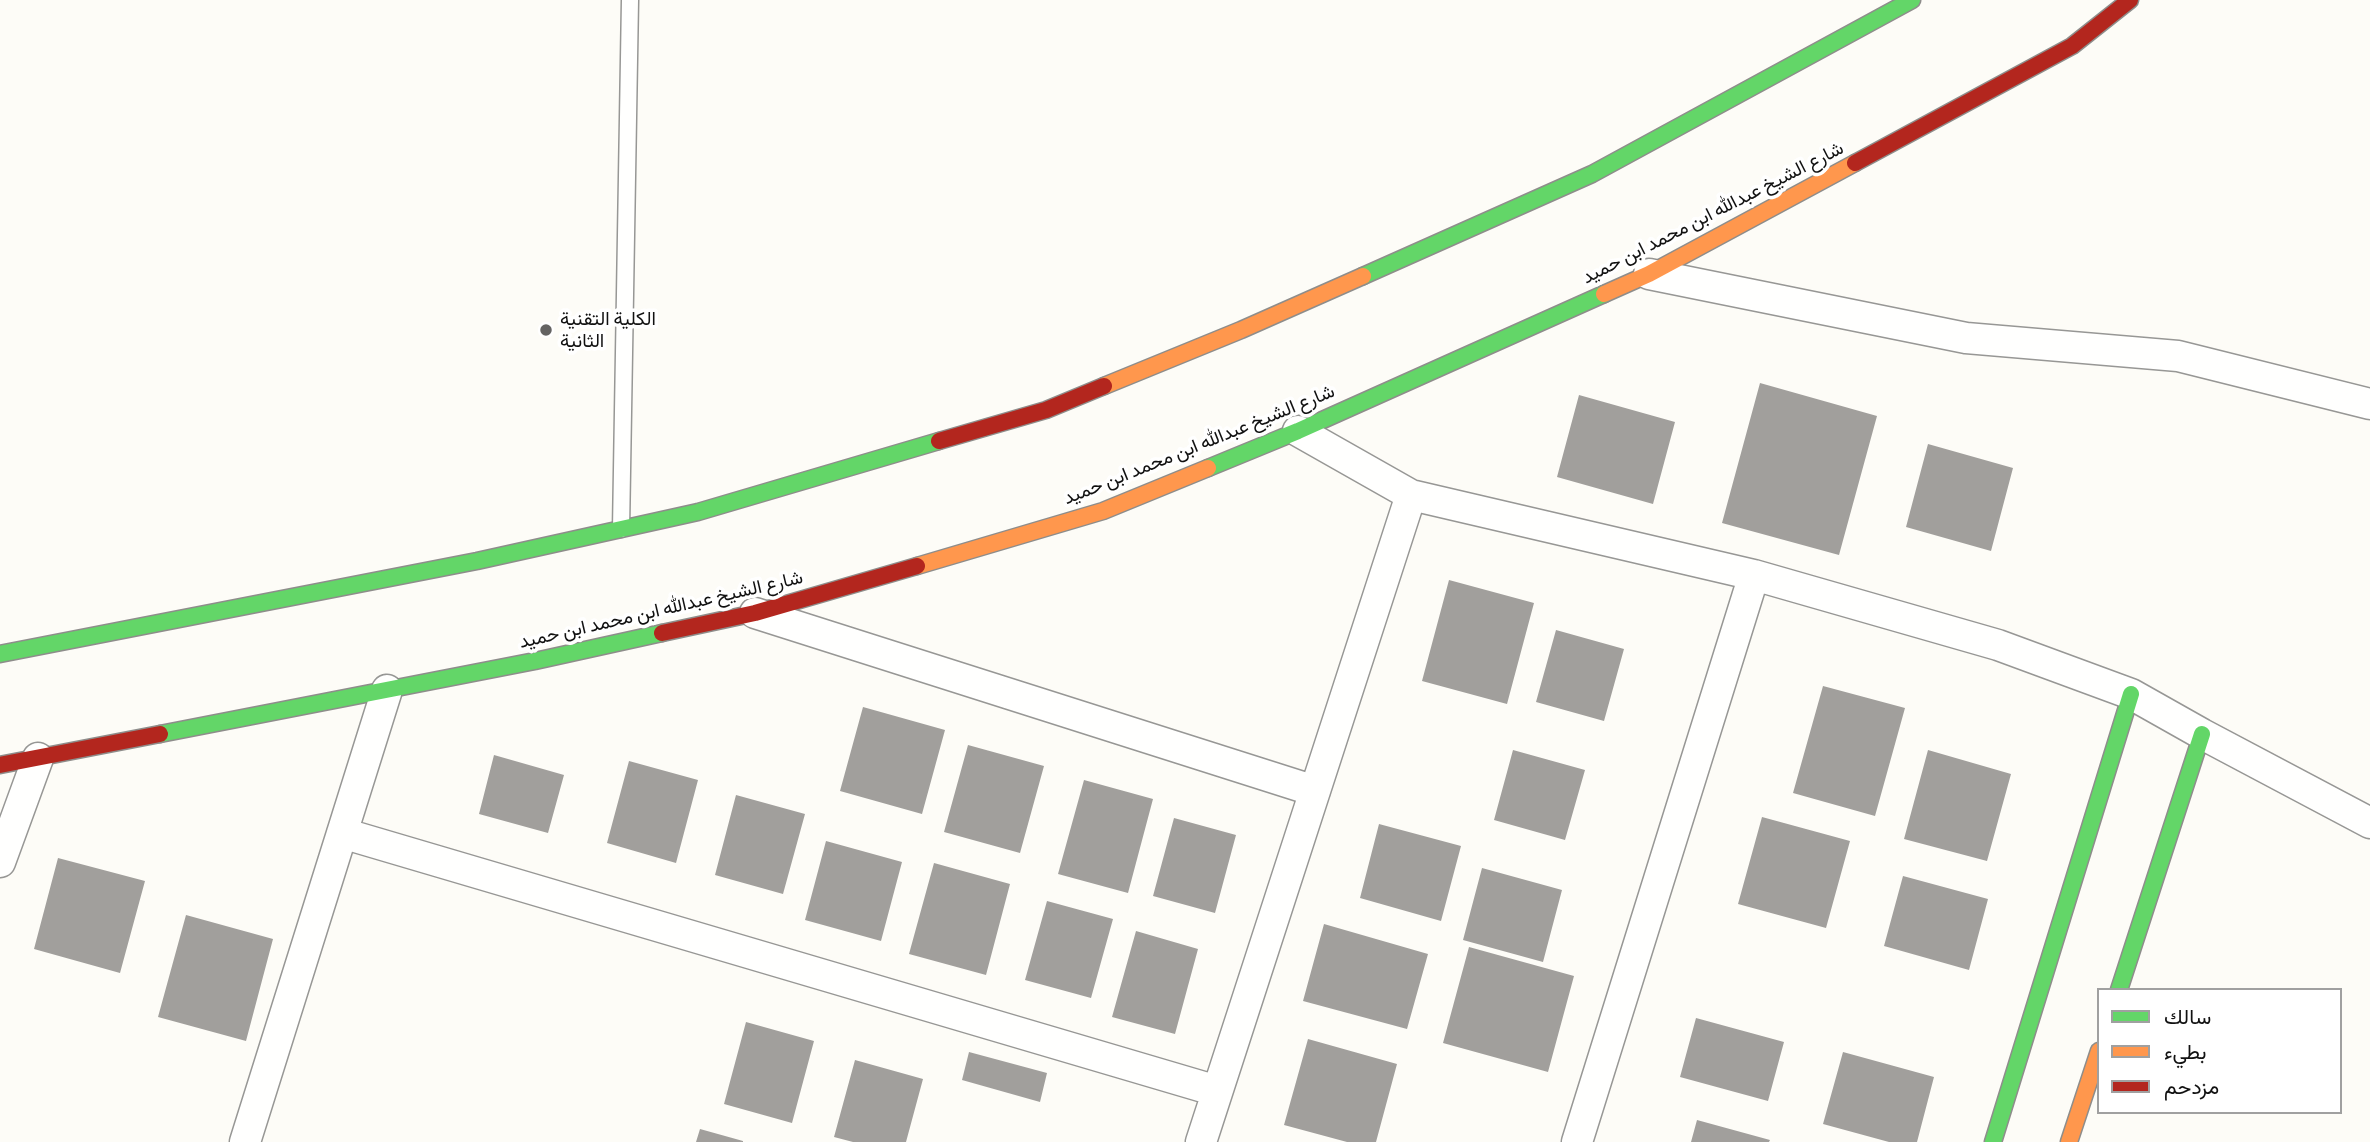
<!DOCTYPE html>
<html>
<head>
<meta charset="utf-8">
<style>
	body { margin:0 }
	#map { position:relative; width:2370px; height:1142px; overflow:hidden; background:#fdfcf7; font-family:Literata,Vazirmatn,serif }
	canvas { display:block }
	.legend { position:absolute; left:2097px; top:988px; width:245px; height:126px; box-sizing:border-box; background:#fff; border:2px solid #a0a0a0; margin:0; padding:9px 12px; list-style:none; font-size:21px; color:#111 }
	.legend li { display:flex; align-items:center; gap:14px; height:35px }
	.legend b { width:35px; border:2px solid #a0a0a0 }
</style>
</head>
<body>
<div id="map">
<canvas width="2370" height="1142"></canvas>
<ul class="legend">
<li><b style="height:9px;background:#63d668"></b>سالك</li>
<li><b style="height:9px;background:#ff974d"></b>بطيء</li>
<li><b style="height:9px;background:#b3261e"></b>مزدحم</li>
</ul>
</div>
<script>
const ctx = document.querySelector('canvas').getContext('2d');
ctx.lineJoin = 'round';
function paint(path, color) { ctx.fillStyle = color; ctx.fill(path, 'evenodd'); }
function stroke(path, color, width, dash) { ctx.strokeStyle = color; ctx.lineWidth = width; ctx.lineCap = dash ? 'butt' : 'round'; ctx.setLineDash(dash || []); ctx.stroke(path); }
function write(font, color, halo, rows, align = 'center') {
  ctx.font = font + ' Literata,Vazirmatn,serif'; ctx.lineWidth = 7; ctx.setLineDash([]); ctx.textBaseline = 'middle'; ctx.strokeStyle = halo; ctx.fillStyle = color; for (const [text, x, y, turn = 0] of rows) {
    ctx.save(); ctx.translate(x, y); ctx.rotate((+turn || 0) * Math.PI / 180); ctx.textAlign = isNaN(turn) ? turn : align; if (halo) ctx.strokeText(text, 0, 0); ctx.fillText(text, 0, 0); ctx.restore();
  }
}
paint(new Path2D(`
	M1760,383L1877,416L1839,555L1722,523Z
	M1579,395L1675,422L1653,504L1557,477Z
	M1928,444L2013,468L1991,551L1906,527Z
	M1449,580L1534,603L1507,704L1422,681Z
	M1556,630L1624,649L1604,721L1536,702Z
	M1823,686L1905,708L1875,816L1793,793Z
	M863,707L945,730L922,814L840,791Z
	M968,745L1044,766L1020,853L944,832Z
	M1513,750L1585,770L1565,840L1494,820Z
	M1928,750L2011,774L1987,861L1904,839Z
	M494,755L564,775L548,833L479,814Z
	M629,761L698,780L676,863L607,843Z
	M1084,780L1153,799L1128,893L1058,874Z
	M736,795L805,814L783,894L715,875Z
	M1762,817L1850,841L1826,928L1738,904Z
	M1174,818L1236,835L1215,913L1153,896Z
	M1379,824L1461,846L1441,921L1360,898Z
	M826,841L902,862L881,941L805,920Z
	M58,858L145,881L120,973L34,949Z
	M934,863L1010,884L986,975L909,954Z
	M1482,868L1562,890L1543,962L1463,940Z
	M1903,876L1988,899L1969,970L1884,946Z
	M1047,901L1113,919L1091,998L1025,980Z
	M186,915L273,939L246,1041L158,1017Z
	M1324,924L1428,954L1407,1029L1303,1001Z
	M1136,931L1198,949L1175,1034L1112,1017Z
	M1469,947L1574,976L1548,1072L1443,1043Z
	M1696,1018L1784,1042L1768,1101L1680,1077Z
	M746,1022L814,1041L792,1123L724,1104Z
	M1308,1039L1397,1064L1376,1142H1347L1284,1125Z
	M969,1052L1047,1073L1040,1102L962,1080Z
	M1843,1052L1934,1077L1917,1142H1889L1823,1124Z
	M855,1060L923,1079L906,1142H853L834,1137Z
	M1697,1120L1770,1140L1769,1142H1691Z
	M700,1129L743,1141V1142H696Z`), '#a19f9c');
const lane = new Path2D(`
	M621,529L630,0`);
const street = new Path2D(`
	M1649,274L1966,338L2178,356L2370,404
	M1298,431L1411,495L1754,575L1998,645L2131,694L2202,734L2370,823
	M755,613L1315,791
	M342,833L1217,1091
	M0,862L38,758
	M245,1142L387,690
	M1201,1142L1411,495
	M1577,1142L1754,575`);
const fast = new Path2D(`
	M1363,276L1592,174L1912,0
	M1208,468L1298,431L1604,294
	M0,654L477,561L698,512L939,441
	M160,734L535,661L662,633
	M2119,990L2202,734
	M1993,1142L2131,694`);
const slow = new Path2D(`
	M1604,294L1649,274L1855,163
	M1104,386L1241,330L1363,276
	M917,566L1103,511L1208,468
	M2069,1142L2099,1051`);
const jam = new Path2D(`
	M1855,163L2072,46L2130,0
	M939,441L1046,410L1104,386
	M662,633L755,613L917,566
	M0,765L160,734`);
stroke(lane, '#979795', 19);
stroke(street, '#979795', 33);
stroke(fast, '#8e8d8b', 19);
stroke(slow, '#8e8d8b', 19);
stroke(jam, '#8e8d8b', 19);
stroke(lane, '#fffffe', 16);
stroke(street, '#fffffe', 30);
stroke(fast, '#63d668', 16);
stroke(slow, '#ff974d', 16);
stroke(jam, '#b3261e', 16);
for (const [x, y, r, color] of [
	[546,330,7,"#646362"]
]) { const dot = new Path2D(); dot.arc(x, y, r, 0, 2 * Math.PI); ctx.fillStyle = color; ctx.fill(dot); stroke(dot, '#fff', 2.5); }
write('19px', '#111', '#fff', [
	["شارع الشيخ عبدالله ابن محمد ابن حميد",1713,213,-27],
	["شارع الشيخ عبدالله ابن محمد ابن حميد",1199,445,-22],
	["شارع الشيخ عبدالله ابن محمد ابن حميد",661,610,-13]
]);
write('19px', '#111', '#fff', [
	["الكلية التقنية",560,319],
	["الثانية",560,341]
], 'left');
</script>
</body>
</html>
